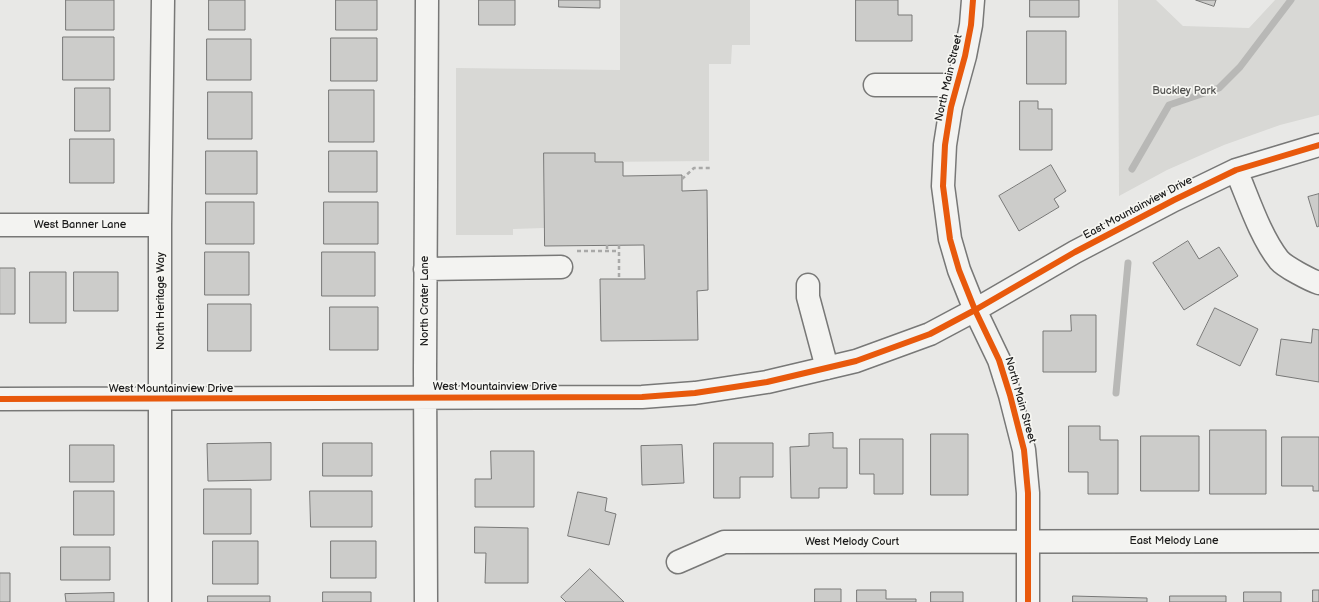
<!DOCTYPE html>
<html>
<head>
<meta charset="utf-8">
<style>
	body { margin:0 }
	canvas { display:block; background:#e8e8e6 }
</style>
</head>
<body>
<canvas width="1319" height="602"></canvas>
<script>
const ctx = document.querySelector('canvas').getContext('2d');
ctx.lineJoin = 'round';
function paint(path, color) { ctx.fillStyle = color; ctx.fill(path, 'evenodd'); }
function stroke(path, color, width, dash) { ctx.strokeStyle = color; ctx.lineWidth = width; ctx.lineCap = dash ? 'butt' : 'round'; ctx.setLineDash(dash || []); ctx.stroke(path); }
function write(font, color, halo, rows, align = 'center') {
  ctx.font = font + ' "Balsamiq Sans",sans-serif'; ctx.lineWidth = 3.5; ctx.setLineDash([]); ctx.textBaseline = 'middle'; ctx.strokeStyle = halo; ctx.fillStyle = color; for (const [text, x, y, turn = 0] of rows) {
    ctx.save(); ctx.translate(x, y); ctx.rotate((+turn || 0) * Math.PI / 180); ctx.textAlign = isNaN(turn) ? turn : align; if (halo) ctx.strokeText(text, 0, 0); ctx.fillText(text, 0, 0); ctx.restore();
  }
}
paint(new Path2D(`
	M620,0H750V45H732L731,64H709V161L595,162L594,153H544V228L513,229V235H456V68L620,70Z
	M1118,0H1156L1183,26L1249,28L1275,0H1319V115L1280,125L1224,145L1167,170L1119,196Z`), '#d8d8d5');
stroke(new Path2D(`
	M1132,169L1169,105L1219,88L1240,67L1291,0
	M1116,393L1128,263`), '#b8b8b6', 7);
const building = new Path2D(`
	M66,0H114V30H66Z
	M209,0H245V30H209Z
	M336,0H377V30H336Z
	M479,0H515V25H479Z
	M559,0H600V8L559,7Z
	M856,0H898V15H912V41H856Z
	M1030,0H1079V17H1030Z
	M1196,0H1216L1214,6Z
	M1027,31H1066V84H1027Z
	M63,37H114V80H63Z
	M331,38H377V81H331Z
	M207,39H251V80H207Z
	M75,88H110V131H75Z
	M329,90H374V142H329Z
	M208,92H252V139H208Z
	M1020,101H1038V109H1052V150H1020Z
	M70,139H114V183H70Z
	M206,151H257V194H206Z
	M329,151H377V192H329Z
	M544,153H595V162H623V176L682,175V191L707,190L708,290L697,291L698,340L601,341L600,279H645L644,245L545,246Z
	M1051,165L1066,191L1054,199L1059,207L1019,231L999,196Z
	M1319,194V226L1317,227L1308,197Z
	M206,202H254V244H206Z
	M324,202H378V244H324Z
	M1188,241L1199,259L1219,247L1238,276L1184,310L1153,263Z
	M205,252H249V295H205Z
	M322,252H375V296H322Z
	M0,268H15V314H0Z
	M30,272H66V323H30Z
	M74,272H118V311H74Z
	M208,304H251V351H208Z
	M330,307H378V350H330Z
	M1215,308L1258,329L1240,366L1197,345Z
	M1071,315H1096V372H1043V331H1071Z
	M1313,329L1319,330V382L1276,375L1281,339L1311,343Z
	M1069,426H1100V440H1118V494H1088V472H1069Z
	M1210,430H1266V494H1210Z
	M833,433V448H847V488H819V498H791L790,447L809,446V434Z
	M931,434H968V495H931Z
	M1141,436H1199V491H1141Z
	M1282,437H1319V491H1313V486H1282Z
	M860,439H903V494H874V474H860Z
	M271,443V480L208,481L207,444Z
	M323,443H372V476H323Z
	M714,443H773V477H740V498H714Z
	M70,445H114V482H70Z
	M682,445L684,483L642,485L641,446Z
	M491,451H534V507H475V479H491Z
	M204,489H251V534H204Z
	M74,491H114V535H74Z
	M310,491H372V527H311Z
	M578,492L607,498L605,511L616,514L609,545L568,536Z
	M475,527L528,528V583H485L486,553H475Z
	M213,541H258V584H213Z
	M331,541H376V578H331Z
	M61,547H110V580H61Z
	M590,569L624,602H566L561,597Z
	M0,573H10V602H0Z
	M815,589H841V602H815Z
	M857,590H886V599H916V602H857Z
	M1313,590H1319V602H1313Z
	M323,592H371V602H323Z
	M931,592H963V602H931Z
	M1244,592H1281V602H1244Z
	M114,593V602H66L65,594Z
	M208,596H270V602H208Z
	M1073,596L1147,598V602H1073Z
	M1170,596H1226V602H1170Z`);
paint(building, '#ccccca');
stroke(building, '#787877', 1);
const minor = new Path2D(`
	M973,0L971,25L965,56L951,107L945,145L943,186L950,239L959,270L975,310L999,360L1010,395L1024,450L1028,493V602
	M875,85H957
	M1236,170C1248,198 1260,236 1279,260C1285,267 1310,280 1319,283
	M0,225H160
	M425,269L561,267
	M808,285V297L827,368
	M0,399L642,397L695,393L767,382L856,361L930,334L975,310L1075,252L1174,200L1236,170L1319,145
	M678,562L724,542L1319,541
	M160,602V225L163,0
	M426,602L425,370L427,0`);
stroke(minor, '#787877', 25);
stroke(new Path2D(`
	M682,179L694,168H712
	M607,245V251
	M619,245V279
	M577,251H619`), '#a9a9a8', 2.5, [4, 3]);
stroke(minor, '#f3f3f1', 22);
stroke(new Path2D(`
	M973,0L971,25L965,56L951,107L945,145L943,186L950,239L959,270L975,310L999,360L1010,395L1024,450L1028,493V602
	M0,399L642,397L695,393L767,382L856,361L930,334L975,310L1075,252L1174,200L1236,170L1319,145`), '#e8590c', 6);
write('11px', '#1c1c1c', '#f6f6f2', [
	["North Main Street",949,78,-77],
	["East Mountainview Drive",1138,208,-28],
	["West Banner Lane",80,225],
	["North Heritage Way",161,301,-90],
	["North Crater Lane",425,301,-90],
	["West Mountainview Drive",495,387],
	["West Mountainview Drive",171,389],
	["North Main Street",1020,400,74],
	["East Melody Lane",1174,541],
	["West Melody Court",852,542]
]);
write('11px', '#51514f', '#f6f6f2', [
	["Buckley Park",1184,91]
]);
</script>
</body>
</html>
